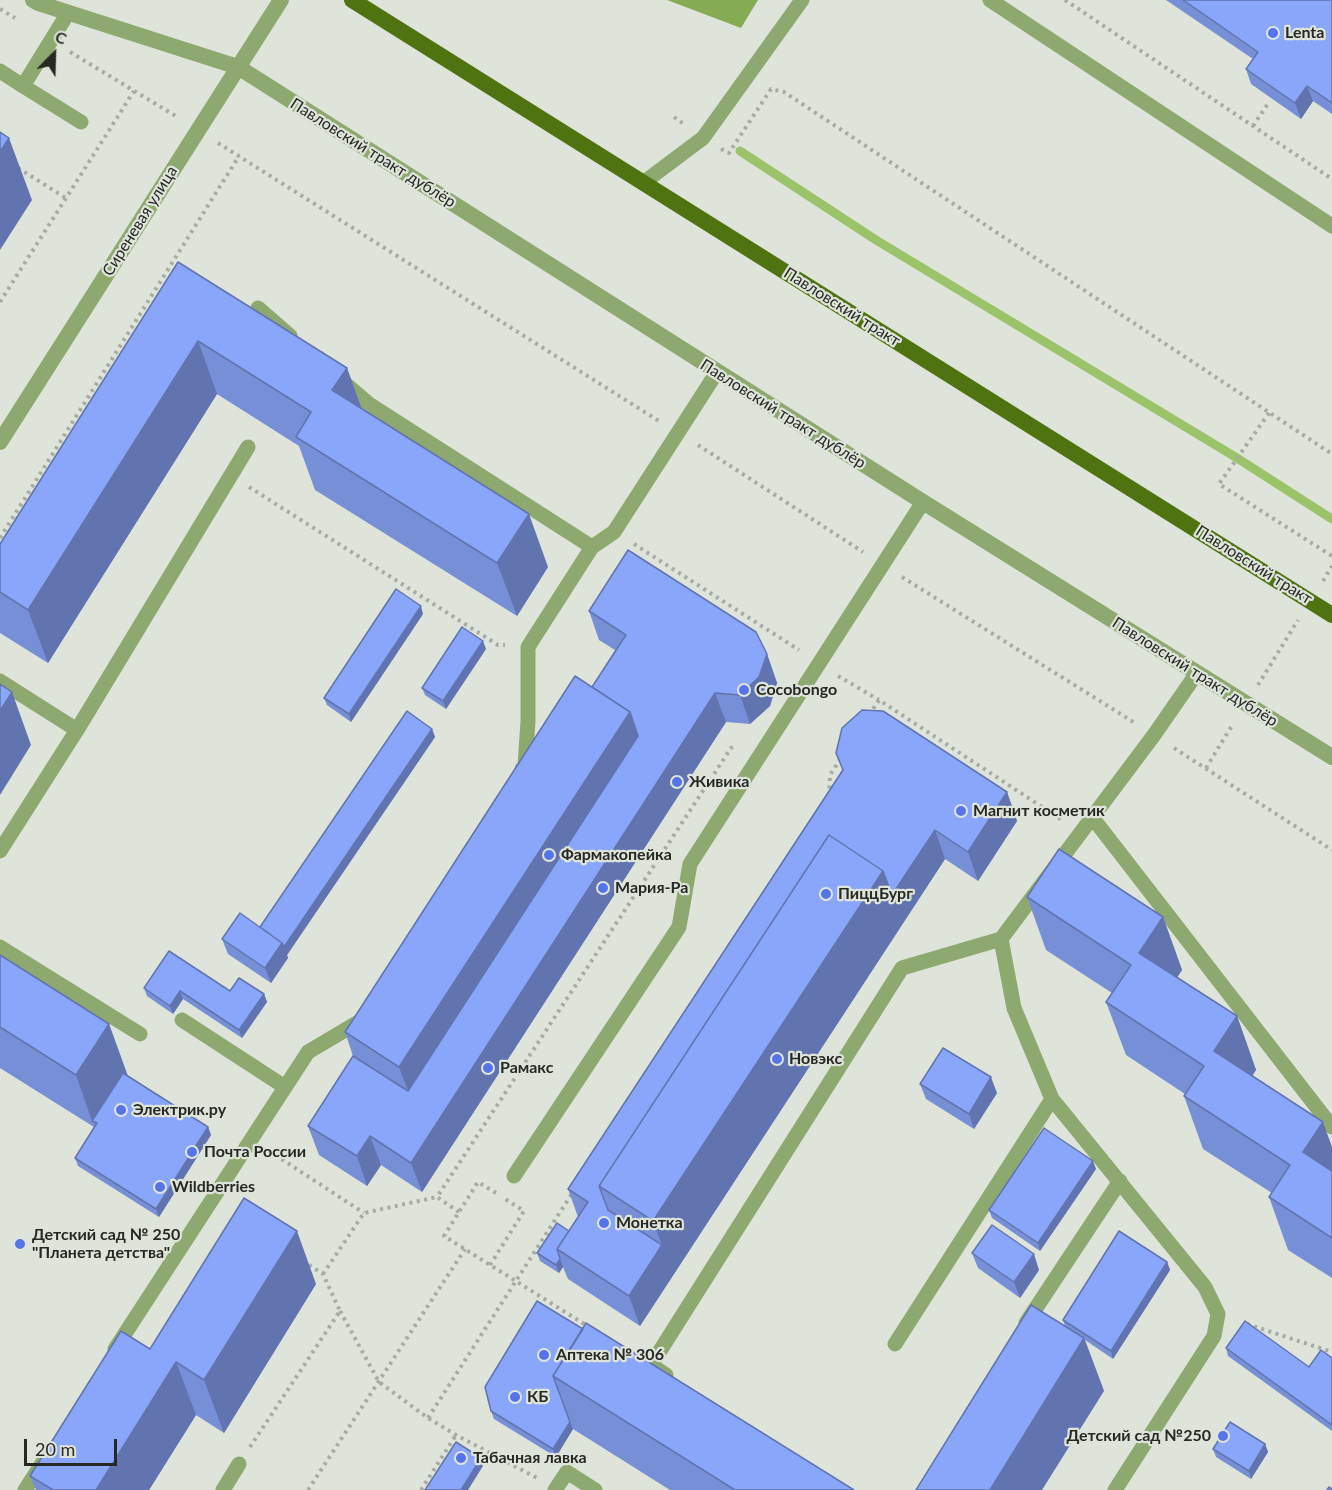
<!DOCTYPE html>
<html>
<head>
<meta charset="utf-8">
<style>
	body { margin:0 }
	#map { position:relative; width:1332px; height:1490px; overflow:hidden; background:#dfe4da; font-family:Lato,sans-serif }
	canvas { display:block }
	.north { position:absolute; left:24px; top:24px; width:60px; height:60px; -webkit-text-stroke:4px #dfe4da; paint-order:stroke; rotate:23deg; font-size:16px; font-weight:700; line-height:24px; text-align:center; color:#262824 }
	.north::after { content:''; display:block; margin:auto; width:21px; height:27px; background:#262824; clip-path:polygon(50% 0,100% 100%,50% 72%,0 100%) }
	.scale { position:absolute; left:24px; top:1439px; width:93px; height:27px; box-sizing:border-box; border:3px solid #262824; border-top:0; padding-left:8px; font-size:18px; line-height:21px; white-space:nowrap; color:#262824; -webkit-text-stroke:4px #dfe4da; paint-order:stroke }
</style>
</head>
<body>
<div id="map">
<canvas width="1332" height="1490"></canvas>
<div class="north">С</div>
<div class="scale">20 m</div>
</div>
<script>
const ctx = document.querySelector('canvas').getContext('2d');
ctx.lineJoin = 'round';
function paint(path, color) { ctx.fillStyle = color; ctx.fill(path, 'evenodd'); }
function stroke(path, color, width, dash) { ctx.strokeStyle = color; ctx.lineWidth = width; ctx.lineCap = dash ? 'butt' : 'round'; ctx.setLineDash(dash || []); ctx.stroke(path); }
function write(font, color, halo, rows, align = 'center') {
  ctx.font = font + ' Lato,sans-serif'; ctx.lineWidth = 4.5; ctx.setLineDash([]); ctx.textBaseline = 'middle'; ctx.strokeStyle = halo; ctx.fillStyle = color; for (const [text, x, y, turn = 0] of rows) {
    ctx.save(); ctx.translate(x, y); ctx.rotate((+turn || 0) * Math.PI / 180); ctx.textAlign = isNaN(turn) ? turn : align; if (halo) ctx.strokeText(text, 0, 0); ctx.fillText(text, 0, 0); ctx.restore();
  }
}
paint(new Path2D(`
	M667,0H758L741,28Z`), '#85ac53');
stroke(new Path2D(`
	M740,151L876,240L1237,458L1332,519`), '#9bc369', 9);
stroke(new Path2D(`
	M1065,0L1332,179
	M0,9L15,18
	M70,52L179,118
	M674,117L685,125
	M1253,126L1269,102
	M218,143L659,421
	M721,149L729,153L771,89L784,92L1332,454
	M18,168L66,198
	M0,302L134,91
	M1269,413L1219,484L1332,556
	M698,445L863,552
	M249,487L498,645H505
	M0,538L239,156
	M634,544L799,650
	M902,577L1135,723
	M1323,581L1332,566
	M838,676L879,700
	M1258,685L1298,620
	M869,715L879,700L1062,820
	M1174,748L1332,850
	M1206,768L1233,724
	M829,796L830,775L841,758
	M269,1151L364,1213
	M496,1193L478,1182L444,1236L589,1327
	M459,1212L437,1197L731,748L737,746
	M490,1265L524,1211L505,1199
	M323,1274L364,1213L437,1197
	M340,1311L379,1382L428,1418L456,1435L537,1478
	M1247,1324L1332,1352
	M428,1418L573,1192
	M250,1447L340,1311L323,1274L306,1263
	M308,1490L465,1249
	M421,1490L456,1435`), '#a7aba3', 4, [3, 4.5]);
stroke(new Path2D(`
	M990,0L1332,226
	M0,71L23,86L68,13
	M23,86L81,122
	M643,183L703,138L802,0
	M258,308L290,336
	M342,381L369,404L592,547
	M0,681L77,730L0,851
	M77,730L248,447
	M522,769L525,766L528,721V647L592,547L614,532L717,372
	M1092,817L1332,1127
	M0,947L140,1034
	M182,1020L285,1087
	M514,1176L679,927L690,864L923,502
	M1026,1323L1120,1181
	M895,1344L1052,1099
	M115,1349L308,1052L362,1020
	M666,1375L651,1365L902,968L1001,939
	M25,1490L43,1462
	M223,1490L239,1464
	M555,1490L567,1472L595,1490
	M1115,1490L1214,1336L1218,1314L1205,1287L1052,1099L1014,1008L1001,939L1154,735L1197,673`), '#8ea970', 15);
stroke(new Path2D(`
	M33,0L38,3L238,67L923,502L1332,757
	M0,442L281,0`), '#8ea970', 16);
stroke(new Path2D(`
	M352,0L1332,615`), '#4f7311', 16);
paint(new Path2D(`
	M1166,0H1332V114L1313,101L1301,119L1251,84L1246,69L1253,59Z
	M178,262L347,368L362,409L548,567L517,616L315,490L299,446L217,394L48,663L0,633V544Z
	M589,611L767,654L777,683L770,706L750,724L726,722L422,1192L381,1165L367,1186L319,1155L308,1126L353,1056L345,1032L592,687L615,650L599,640Z
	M423,614L351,722L327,705L324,698Z
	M486,649L446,709L425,695L422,688Z
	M432,729L435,737L287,955L288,958L271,983L228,954L222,939L260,927Z
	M842,770L1007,792L1017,821L978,881L945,859L640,1326L568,1279L563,1267L559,1273L540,1261L537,1253L569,1231L578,1217L568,1189Z
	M1027,897L1163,917L1182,970L1177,977L1237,1016L1256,1070L1252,1076L1332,1147V1278L1288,1250L1269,1197L1272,1193L1203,1149L1184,1096L1185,1094L1126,1055L1106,1002L1112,993L1046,950Z
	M0,955L109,1024L128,1076L208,1127L211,1135L159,1217L78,1166L75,1158L94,1127L0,1068Z
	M144,988L230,991L264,994L267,1002L242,1038L183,999L173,1014L147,996Z
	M920,1084L997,1093L974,1129L926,1099Z
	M1096,1169L1040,1251L992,1218L989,1210Z
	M972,1253L1039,1270L1020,1298L978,1268Z
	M1167,1262L1170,1270L1113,1359L1085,1340L1104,1391L1065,1326L1063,1320Z
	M316,1284L224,1433L196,1415L149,1490H36L30,1476L150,1349Z
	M583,1329L854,1490H670L573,1429L556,1457L494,1419L491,1411Z
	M1226,1348L1309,1367L1332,1358V1431L1228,1356Z
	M1265,1444L1268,1452L1251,1479L1216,1457L1213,1449Z`), '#778fd7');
paint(new Path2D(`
	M1307,86L1313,101L1301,119L1295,103Z
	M9,138L32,200L0,250V152Z
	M198,341L217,394L48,663L28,610Z
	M347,368L366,421L332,390Z
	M529,514L548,567L517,616L497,563Z
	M421,606L423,614L351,722L349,714Z
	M483,641L486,649L446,709L443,701Z
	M767,654L777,683L770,706L750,724L740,695Z
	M12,692L31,745L0,795V711Z
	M715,693L726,722L422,1192L411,1163Z
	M630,712L649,765L419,1120L399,1067Z
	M432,729L435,737L287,955L288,958L271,983L265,968Z
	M1007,792L1017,821L978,881L968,852Z
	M935,830L945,859L640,1326L629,1296L662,1245L653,1221L883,871Z
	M1163,917L1182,970L1159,1006L1139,953Z
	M180,991L183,999L173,1014L170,1006Z
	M264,994L267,1002L242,1038L239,1030Z
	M1237,1016L1256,1070L1233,1104L1214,1051Z
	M109,1024L128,1077L97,1123L92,1121L76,1075Z
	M991,1077L997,1093L974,1129L969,1114Z
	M1323,1122L1332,1147V1191L1303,1152Z
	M208,1127L211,1135L159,1217L156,1209Z
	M370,1136L381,1165L367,1186L357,1156Z
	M1093,1161L1096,1169L1040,1251L1038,1243Z
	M297,1231L316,1284L224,1433L204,1380Z
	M1034,1254L1039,1270L1020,1298L1014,1282Z
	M560,1259L563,1267L559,1273L556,1265Z
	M1167,1262L1170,1270L1113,1359L1111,1351Z
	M1084,1338L1104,1391L1042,1490H990Z
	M176,1362L196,1415L149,1490H96Z
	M570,1422L573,1429L556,1457L553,1449Z
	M1265,1444L1268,1452L1251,1479L1249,1471Z
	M481,1458L483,1466L468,1490H461Z`), '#6174af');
const building = new Path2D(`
	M1183,0H1332V103L1307,86L1295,103L1246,69L1258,52Z
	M0,132L9,138L0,152Z
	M178,262L347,368L332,390L529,514L497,563L296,437L311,412L198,341L28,610L0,592V544Z
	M628,550L756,632L767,654L759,677L740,695L715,693L411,1163L370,1136L357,1156L308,1126L353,1056L408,1091L638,736L630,712L592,687L626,635L589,611Z
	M396,589L421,606L349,714L324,698Z
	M462,627L483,641L443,701L422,688Z
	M575,676L630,712L399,1067L345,1032Z
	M0,684L12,692L0,711Z
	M862,710L883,711L1007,792L968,852L935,830L892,895L883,871L829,835L599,1186L608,1210L662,1245L629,1296L557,1249L588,1202L568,1189L843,770L836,753L842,728Z
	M407,711L432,729L284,947L282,943L260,927Z
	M829,835L883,871L653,1221L599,1186Z
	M1059,849L1163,917L1139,953L1237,1016L1214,1051L1323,1122L1303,1152L1332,1171V1238L1269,1197L1290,1165L1184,1096L1204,1066L1106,1002L1131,965L1027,897Z
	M240,913L282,943L265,968L222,939Z
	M169,951L230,991L239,978L264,994L239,1030L180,991L170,1006L144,988Z
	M0,955L109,1024L76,1075L0,1027Z
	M943,1048L991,1077L969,1114L920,1084Z
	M123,1073L208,1127L156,1209L75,1158L97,1123L92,1121Z
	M1044,1128L1093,1161L1038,1243L989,1210Z
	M244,1198L297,1231L204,1380L176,1362L96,1490H53L30,1476L121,1331L150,1349Z
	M557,1223L569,1231L557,1249L560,1259L556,1265L537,1253Z
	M992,1225L1034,1254L1014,1282L972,1253Z
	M1119,1231L1167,1262L1111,1351L1063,1320Z
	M537,1301L583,1329L553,1376L570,1422L553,1449L491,1411L485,1387Z
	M1031,1305L1084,1338L990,1490H916Z
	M1245,1321L1309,1367L1321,1350L1332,1358V1425L1226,1348Z
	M586,1323L854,1490H735L553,1376Z
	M1230,1422L1265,1444L1249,1471L1213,1449Z
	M456,1442L481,1458L461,1490H425Z
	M1329,1487L1332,1489V1490H1327Z`);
paint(building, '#8aa6fa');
stroke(building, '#6174af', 1.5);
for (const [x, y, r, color] of [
	[1273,33,6,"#5674ea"],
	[744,690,6,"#5674ea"],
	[677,782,6,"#5674ea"],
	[961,811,6,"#5674ea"],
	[549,855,6,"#5674ea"],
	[603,888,6,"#5674ea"],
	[826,894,6,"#5674ea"],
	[777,1059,6,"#5674ea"],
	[488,1068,6,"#5674ea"],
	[121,1110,6,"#5674ea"],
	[192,1152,6,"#5674ea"],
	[160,1187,6,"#5674ea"],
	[604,1223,6,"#5674ea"],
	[20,1244,6,"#5674ea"],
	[544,1355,6,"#5674ea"],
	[515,1397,6,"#5674ea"],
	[1223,1436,6,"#5674ea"],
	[461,1458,6,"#5674ea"]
]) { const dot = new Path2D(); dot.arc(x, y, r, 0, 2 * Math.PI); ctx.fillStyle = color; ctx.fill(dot); stroke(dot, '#dfe4da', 2); }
write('bold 16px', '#262824', '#dfe4da', [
	["Lenta",1285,33],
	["Cocobongo",756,690],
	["Живика",689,782],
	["Магнит косметик",973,811],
	["Фармакопейка",561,855],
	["Мария-Ра",615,888],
	["ПиццБург",838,894],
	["Новэкс",789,1059],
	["Рамакс",500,1068],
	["Электрик.ру",133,1110],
	["Почта России",204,1152],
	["Wildberries",172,1187],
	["Монетка",616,1223],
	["Детский сад № 250",32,1235],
	["\"Планета детства\"",32,1253],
	["Аптека № 306",556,1355],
	["КБ",527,1397],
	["Детский сад №250",1211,1436,"right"],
	["Табачная лавка",473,1458]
], 'left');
write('16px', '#262824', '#dfe4da', [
	["Павловский тракт дублёр",373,153,32],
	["Сиреневая улица",140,221,-58],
	["Павловский тракт",842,307,32],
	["Павловский тракт дублёр",783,414,32],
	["Павловский тракт",1254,565,32],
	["Павловский тракт дублёр",1195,672,32]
]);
</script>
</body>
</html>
